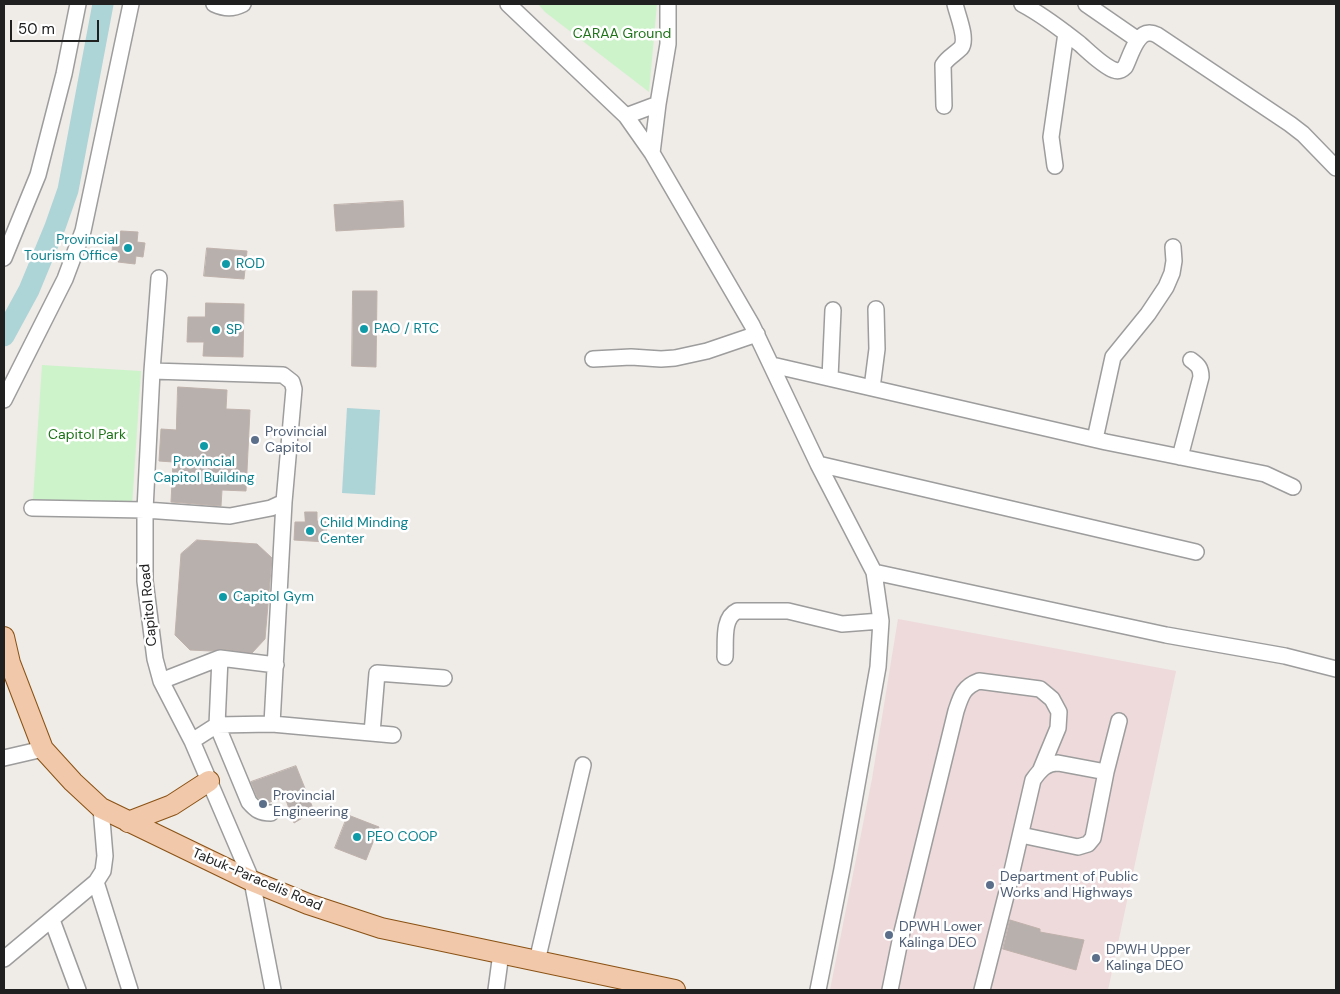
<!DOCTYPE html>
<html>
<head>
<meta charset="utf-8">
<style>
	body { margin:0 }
	#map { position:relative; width:1340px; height:994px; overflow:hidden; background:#efebe7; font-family:"DM Sans",sans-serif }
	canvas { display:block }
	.frame { position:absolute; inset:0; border:5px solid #202020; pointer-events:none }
	.scale { position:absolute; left:10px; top:20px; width:89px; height:22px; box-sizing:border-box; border:2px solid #202020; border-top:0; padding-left:6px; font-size:15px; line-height:18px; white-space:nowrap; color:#202020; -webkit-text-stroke:4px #fff; paint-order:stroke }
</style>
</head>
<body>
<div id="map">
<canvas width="1340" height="994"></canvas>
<div class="frame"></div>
<div class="scale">50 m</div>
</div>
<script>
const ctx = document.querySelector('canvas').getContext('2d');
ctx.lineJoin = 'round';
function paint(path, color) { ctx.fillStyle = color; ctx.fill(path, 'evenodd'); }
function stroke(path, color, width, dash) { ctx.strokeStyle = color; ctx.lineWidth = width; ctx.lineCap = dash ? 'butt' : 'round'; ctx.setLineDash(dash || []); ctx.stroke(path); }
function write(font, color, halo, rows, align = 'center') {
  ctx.font = font + ' "DM Sans",sans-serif'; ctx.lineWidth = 5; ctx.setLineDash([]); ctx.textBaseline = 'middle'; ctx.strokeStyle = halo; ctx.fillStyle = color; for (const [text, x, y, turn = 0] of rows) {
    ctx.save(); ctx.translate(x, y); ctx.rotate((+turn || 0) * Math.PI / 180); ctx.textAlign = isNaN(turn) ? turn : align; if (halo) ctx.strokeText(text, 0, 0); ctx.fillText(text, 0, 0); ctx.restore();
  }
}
paint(new Path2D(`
	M898,619L1176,671L1108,990H830L872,779Z`), '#eed9db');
paint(new Path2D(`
	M538,4H657L649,92L545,12Z
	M42,365L141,371L132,506L33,499Z`), '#cdf3ca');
paint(new Path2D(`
	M347,408L380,410L375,495L342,493Z`), '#add4d7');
stroke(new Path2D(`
	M4,336L29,290L55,227L68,190L103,4`), '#add4d7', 21);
const building = new Path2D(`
	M403,201L404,227L336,231L334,205Z
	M121,231L138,232L137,242L145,243L143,257L136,256L135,264L118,262L119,253L112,252L113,239L120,240Z
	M207,248L247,251L244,279L204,276Z
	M353,291H377L376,367L352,366Z
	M206,303L244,304L243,357L203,356L204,342H187L188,317H205Z
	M178,387L227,390L226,409L250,410L246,491L222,490L221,506L171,502L173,462L159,461L161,429L176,430Z
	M305,512H317V521L327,522L326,542L294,540L295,522H305Z
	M197,540L257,544L272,558L265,639L252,653L221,649L211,651L190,650L175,635L181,554Z
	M296,766L314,811L294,823L285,797L267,803L263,802L257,797L251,782Z
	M348,815L379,827L366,860L335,848Z
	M1010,920L1040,929V932L1084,940L1076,970L1003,949Z`);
paint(building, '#b8b0ad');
stroke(building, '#bfb1ab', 1);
const minor = new Path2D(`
	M214,4C225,9 233,9 243,4
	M508,4L626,116L652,153
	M668,4V44L658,104L652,153L752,325L818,464L874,572L881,621L878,667L842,869L818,990
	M1022,4C1043,15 1061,29 1080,44C1089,52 1103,66 1114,70C1119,72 1122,70 1125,67C1130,58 1136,32 1150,33C1152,33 1155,34 1157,35L1290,124L1303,134L1336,168
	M1086,4L1138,40
	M944,106L943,65C947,58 955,54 961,48C968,39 957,14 955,4
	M626,116L658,104
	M1055,166L1051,137L1066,33
	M4,258L38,175L64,74L78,4
	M159,278L152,371L145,510V581L155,659L161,681L192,741L252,881L273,990
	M593,359L631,357L661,359L675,358L707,351L757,334
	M772,365L1106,442L1265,474L1293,487
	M152,371L283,375L292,382L294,389L284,502L272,724
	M830,378L833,310
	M872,388L877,349L876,309
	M4,400L65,279L83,231L131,4
	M1095,439L1113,357L1148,314L1166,287L1172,273L1174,261L1173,247
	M1180,457L1201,377C1201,368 1198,365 1191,360
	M818,464L1196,552
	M32,508L145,510L230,516L271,508L284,502
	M874,572L1166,635L1285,656L1336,669
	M725,657C726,642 722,618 737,611H788L842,624L881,621
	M220,658L217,725L249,802C256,810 260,813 271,813
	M161,681L220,658L276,665
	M372,733L377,673L444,678
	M192,741L217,725L272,724L393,735
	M4,758L43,749
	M1021,835L1078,847L1088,844L1093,838L1106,772
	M96,882L130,990
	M52,920L78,990
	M4,959L96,882L103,871L105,856L101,808
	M537,961L583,765
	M496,990L501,953
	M890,990L901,936L956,711C961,696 963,687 979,681L1040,689L1052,699L1059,712L1058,728L1041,769
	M982,990L1009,884L1033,780C1040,770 1046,763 1058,763L1106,772L1119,721`);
const major = new Path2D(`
	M4,637L10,663L43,749L73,782L101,808L252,881L308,904L381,928L675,990
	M128,822L172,805L209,781`);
stroke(minor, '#9d9d9d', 18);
stroke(major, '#8a5112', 22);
stroke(minor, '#fff', 15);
stroke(major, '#f1c8aa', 20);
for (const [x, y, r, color] of [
	[128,248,5,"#0f9aa8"],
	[226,264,5,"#0f9aa8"],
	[364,329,5,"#0f9aa8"],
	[216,330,5,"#0f9aa8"],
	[255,440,5,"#5c6f8a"],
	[204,446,5,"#0f9aa8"],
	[310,531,5,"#0f9aa8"],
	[223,597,5,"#0f9aa8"],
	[263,804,5,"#5c6f8a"],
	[357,837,5,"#0f9aa8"],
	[990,885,5,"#5c6f8a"],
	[889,935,5,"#5c6f8a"],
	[1096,958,5,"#5c6f8a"]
]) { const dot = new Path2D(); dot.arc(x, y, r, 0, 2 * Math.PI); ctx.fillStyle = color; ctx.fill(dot); stroke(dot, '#fff', 2); }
write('14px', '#1e7319', '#fff', [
	["CARAA Ground",622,34],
	["Capitol Park",87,435]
]);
write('14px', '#0d838f', '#fff', [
	["Provincial",118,240,"right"],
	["Tourism Office",118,256,"right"],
	["ROD",236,264],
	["PAO / RTC",374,329],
	["SP",226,330],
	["Provincial",204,462,"center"],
	["Capitol Building",204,478,"center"],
	["Child Minding",320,523],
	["Center",320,539],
	["Capitol Gym",233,597],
	["PEO COOP",367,837]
], 'left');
write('14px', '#4e5e75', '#fff', [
	["Provincial",265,432],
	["Capitol",265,448],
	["Provincial",273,796],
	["Engineering",273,812],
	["Department of Public",1000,877],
	["Works and Highways",1000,893],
	["DPWH Lower",899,927],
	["Kalinga DEO",899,943],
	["DPWH Upper",1106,950],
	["Kalinga DEO",1106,966]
], 'left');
write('14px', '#202020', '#fff', [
	["Capitol Road",149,605,-95],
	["Tabuk-Paracelis Road",257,880,23]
]);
</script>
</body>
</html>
